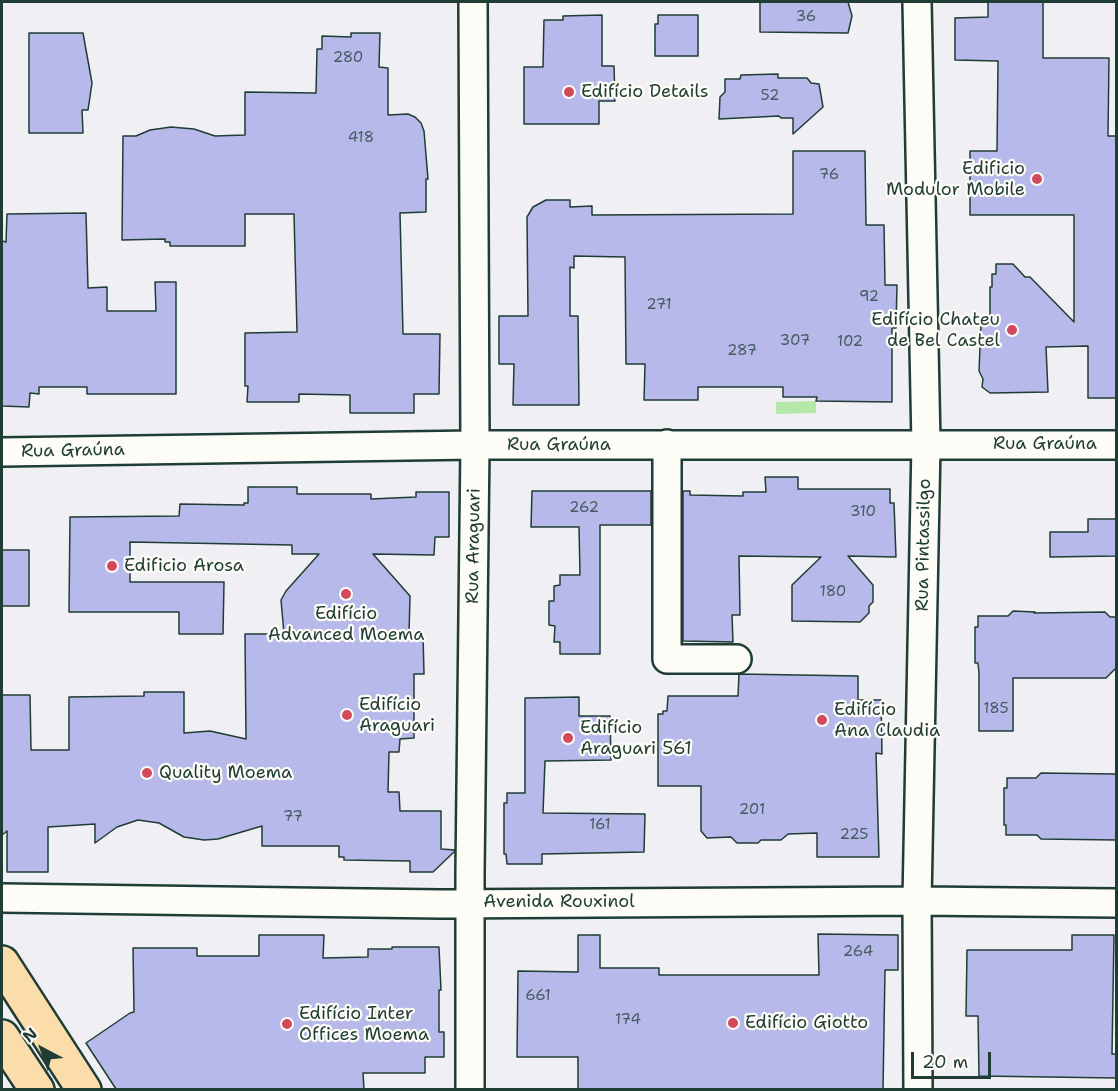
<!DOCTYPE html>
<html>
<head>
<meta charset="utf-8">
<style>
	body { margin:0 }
	#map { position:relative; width:1118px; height:1091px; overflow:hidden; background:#efeff4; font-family:"Shantell Sans",sans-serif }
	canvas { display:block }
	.frame { position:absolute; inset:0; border:3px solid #1f3d34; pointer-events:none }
	.north { position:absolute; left:12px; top:1019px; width:60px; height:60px; -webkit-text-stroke:4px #fdfcf7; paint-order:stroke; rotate:319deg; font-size:16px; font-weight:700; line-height:24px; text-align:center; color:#1f3d34 }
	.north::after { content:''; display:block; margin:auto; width:21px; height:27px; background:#1f3d34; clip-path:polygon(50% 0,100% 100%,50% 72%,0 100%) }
	.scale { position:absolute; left:911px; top:1052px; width:80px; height:27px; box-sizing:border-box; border:3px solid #1f3d34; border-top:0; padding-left:8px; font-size:18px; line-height:21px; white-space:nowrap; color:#1f3d34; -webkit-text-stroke:4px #fdfcf7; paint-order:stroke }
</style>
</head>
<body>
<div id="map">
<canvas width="1118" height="1091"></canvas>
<div class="frame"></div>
<div class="north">N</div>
<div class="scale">20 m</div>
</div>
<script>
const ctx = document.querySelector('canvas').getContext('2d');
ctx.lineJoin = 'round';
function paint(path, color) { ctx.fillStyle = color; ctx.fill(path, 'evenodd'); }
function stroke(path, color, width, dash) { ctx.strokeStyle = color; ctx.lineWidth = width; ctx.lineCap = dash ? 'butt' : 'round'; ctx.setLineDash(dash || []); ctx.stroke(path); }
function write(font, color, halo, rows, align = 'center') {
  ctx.font = font + ' "Shantell Sans",sans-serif'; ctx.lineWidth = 4.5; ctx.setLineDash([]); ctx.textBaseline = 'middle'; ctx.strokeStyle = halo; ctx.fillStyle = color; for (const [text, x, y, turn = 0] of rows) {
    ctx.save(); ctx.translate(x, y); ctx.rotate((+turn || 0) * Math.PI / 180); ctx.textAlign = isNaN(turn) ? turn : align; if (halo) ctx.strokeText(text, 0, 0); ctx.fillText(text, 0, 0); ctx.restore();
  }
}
paint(new Path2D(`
	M816,401V413L776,414V402Z`), '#b4e7a8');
const building = new Path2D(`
	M760,2H848L852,16L848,33L760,32Z
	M988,2H1043V58H1109L1108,136H1116V398H1088V346L1046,347L1048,392L990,393L982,387L983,379L979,371L981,324L990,320V287H992V274H996V264H1013L1025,277H1030L1074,322V215H970V151H997L998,61L955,60V18L988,17Z
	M602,15V66H614L615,101H599V124H524V67H543L544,20H563V16Z
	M658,15H698V56H655V24H658Z
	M29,33H83L92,83L88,110H82L83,133H29Z
	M351,33H380L379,67L388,68V115L408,114L415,117L421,123L424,131L428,179H426V212L400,213L403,334H440L439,394H414V413H350V395L299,394V402H247L248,386H245V333L297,332L294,214H245V246H170V242H165V239L122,240L123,136H136L150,130L171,127L194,129L215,136L245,135V92L316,93L317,49H322V36L351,37Z
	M778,74V78H807L811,83L819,84L823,107L793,134V118H781L779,116L719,119L720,97L725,92V79H740L741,75Z
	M793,151H865L866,225H884L885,285H897L896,328H892V402L816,401L817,397H783V387H698V400H644L645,364H626L625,257L574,256V268L570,267V316H578L579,405H513L514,364H499V316H528L527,217L533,207L546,200H570V207L592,206V215L793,214Z
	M86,213L88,288L107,287V311H156L155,282H176V394H87V387H39V394L30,393L29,407L2,406V241L6,242L7,214Z
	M765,477H798V489H890V503H894L896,557L848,556L873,585V602L869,606V613L860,622L792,621V585L821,557L739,556L740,615H732L733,642L683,641V491H690V495L743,496V492H766Z
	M248,487H297V494H371V499L416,497V492H449V537H435L434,555L373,554L410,596L409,634H423L424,674H414V738L400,739L399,752H389L388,792H399L400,811H441V849L455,850L454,852L433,872H410V861L344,860V857H339V846H262V826L218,839L204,840L184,837L159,823L138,820L117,827L95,843V824L48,827V872H7V831L2,835V695H30L31,750H69V697L144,696V692H184V733L210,731L246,739L245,634H284L281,600L286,591L319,554H292V545L130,542V582H224L223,634H179V612H69L70,517L179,516L180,504L244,505V503H248Z
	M532,491H651V525H600V654H560V642H554L555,626L549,625V601H554V586L560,585V575H580L579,527H531Z
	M1088,519H1116V556L1050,557V532H1088Z
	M2,550H29V606H2Z
	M1013,611L1035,612L1034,613L1105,612L1110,617H1116V668L1106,678H1013V731H979V673L978,663H975V627H978V616H1008Z
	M739,674L858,676V700H881L882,754L876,753L879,857H817V833L788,834L781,840H761L758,843H737L731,837L707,838L701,831V786H658V714H663V711H667L668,696H738Z
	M579,697V716H610L611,760L545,761L543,813L645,814L644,852L542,854V864H507L506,854H504V803H507V793H525V698Z
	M1041,773L1116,774V840L1041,839L1037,835H1006V825H1004V788H1007V778H1036Z
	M818,934L898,935V970H885L883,1089H578V1057H517L518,971L578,972V935H600V968H659V975H819Z
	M259,935H324L323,958L368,957V949H392V947H439L441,990H439V1032H444V1057H425V1073H363L364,1089H116L86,1043L130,1013L134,1012L133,948H197V956H259Z
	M1072,935H1114L1112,1054H1116V1078L979,1076L978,1016H966L967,950H1072Z`);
paint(building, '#b7b9ea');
stroke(building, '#1f3d34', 1.5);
const street = new Path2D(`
	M917,2L926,444L917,901L918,1090
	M667,444V659H737
	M2,452L475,445H1116
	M2,898L440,904L917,901L1116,903
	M470,1090V873L475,445L473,2`);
const primary = new Path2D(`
	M2,963L84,1090
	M2,1037L37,1090`);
stroke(street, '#1f3d34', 32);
stroke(primary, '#1f3d34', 38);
stroke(street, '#fdfcf7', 27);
stroke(primary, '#faddab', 33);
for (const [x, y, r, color] of [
	[569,92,6,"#d1495b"],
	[1037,179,6,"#d1495b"],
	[1012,330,6,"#d1495b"],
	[112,566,6,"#d1495b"],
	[346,594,6,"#d1495b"],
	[347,715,6,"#d1495b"],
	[822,720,6,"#d1495b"],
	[568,738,6,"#d1495b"],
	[147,773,6,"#d1495b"],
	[733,1023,6,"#d1495b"],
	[287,1024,6,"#d1495b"]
]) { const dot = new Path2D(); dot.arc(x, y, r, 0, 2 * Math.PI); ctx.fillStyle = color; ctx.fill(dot); stroke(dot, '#fdfcf7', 2); }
write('15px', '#455c62', null, [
	["36",806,17],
	["280",348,58],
	["52",770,96],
	["418",361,138],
	["76",829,175],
	["92",869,297],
	["271",659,305],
	["307",795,341],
	["102",850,342],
	["287",742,351],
	["262",584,508],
	["310",863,512],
	["180",833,592],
	["185",996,709],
	["201",752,810],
	["77",293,817],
	["161",600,825],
	["225",854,835],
	["264",858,952],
	["661",538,996],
	["174",628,1020]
]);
write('18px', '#1f3d34', '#fdfcf7', [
	["Edifício Details",581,92],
	["Edificio",1025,169,"right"],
	["Modulor Mobile",1025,190,"right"],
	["Edifício Chateu",1000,320,"right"],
	["de Bel Castel",1000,341,"right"],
	["Edificio Arosa",124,566],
	["Edifício",346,614,"center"],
	["Advanced Moema",346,635,"center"],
	["Edifício",359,705],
	["Araguari",359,726],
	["Edifício",834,710],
	["Ana Claudia",834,731],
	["Edifício",580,728],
	["Araguari 561",580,749],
	["Quality Moema",159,773],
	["Edifício Inter",299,1014],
	["Offices Moema",299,1035],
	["Edifício Giotto",745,1023]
], 'left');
write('18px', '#1f3d34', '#fdfcf7', [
	["Rua Graúna",1045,444],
	["Rua Graúna",559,445],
	["Rua Graúna",73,451,-1],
	["Rua Pintassilgo",924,545,-89],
	["Rua Araguari",474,546,-89],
	["Avenida Rouxinol",559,902]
]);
</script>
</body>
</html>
